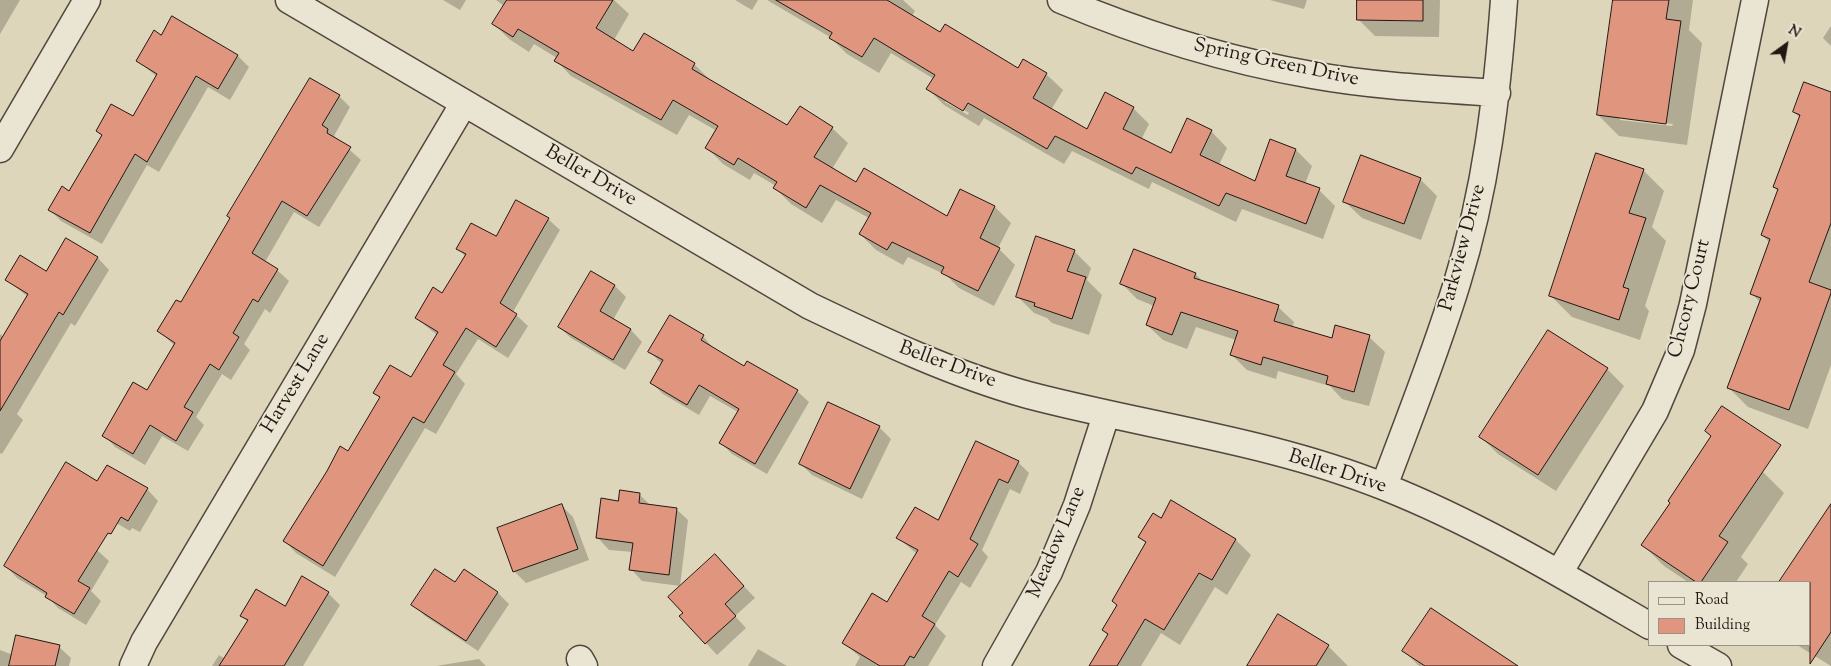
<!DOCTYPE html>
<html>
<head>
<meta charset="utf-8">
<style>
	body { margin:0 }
	#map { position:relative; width:1831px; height:666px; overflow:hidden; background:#ded6ba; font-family:"Sorts Mill Goudy",serif }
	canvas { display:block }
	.legend { position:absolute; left:1648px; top:581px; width:162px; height:65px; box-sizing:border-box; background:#eae4d2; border:1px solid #9a9286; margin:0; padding:6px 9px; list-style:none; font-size:15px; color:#231713 }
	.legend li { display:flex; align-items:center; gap:10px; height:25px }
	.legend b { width:25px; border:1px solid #9a9286 }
	.north { position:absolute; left:1761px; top:20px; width:50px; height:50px; -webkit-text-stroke:4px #eae4d2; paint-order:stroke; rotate:32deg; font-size:14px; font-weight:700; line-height:20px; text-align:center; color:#231713 }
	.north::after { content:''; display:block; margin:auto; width:18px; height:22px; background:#231713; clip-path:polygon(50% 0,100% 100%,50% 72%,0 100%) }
</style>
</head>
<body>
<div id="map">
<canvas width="1831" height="666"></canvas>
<ul class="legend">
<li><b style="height:6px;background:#eae4d2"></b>Road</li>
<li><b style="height:14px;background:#e0957f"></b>Building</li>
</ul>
<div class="north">N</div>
</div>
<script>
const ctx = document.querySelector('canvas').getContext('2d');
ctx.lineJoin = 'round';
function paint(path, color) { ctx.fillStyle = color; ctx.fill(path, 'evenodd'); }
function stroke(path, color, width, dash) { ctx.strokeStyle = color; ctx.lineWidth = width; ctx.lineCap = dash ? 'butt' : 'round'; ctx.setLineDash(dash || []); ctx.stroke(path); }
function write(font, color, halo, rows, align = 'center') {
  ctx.font = font + ' "Sorts Mill Goudy",serif'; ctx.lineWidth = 4; ctx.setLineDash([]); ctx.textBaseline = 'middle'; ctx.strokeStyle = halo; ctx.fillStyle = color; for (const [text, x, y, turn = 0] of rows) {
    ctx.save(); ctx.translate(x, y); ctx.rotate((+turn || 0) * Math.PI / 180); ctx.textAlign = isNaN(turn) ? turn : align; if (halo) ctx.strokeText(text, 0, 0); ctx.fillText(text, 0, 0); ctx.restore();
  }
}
paint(new Path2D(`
	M0,0H20L0,34Z
	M443,0H466L460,10Z
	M496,0H614L629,14L614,40L634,52L694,64L710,80L788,127L832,128L848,143L832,169L856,184L947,218L961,190L995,207L1011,223L998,248L1015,265L994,306L959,288L946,275L908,257L903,265L876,250L860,234L869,218L836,200L822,223L791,204L775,188L776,186L754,173L750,180L723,164L707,148L717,131L689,115L677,135L571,76L556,60L557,58L534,44L529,52L509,39L493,23L504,6Z
	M735,0H758L752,10Z
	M767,0H903L915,11L912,16L940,34L1019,70L1024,61L1046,74L1063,90L1051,110L1087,131L1133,108L1149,124L1141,140L1171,154L1211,131L1227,148L1219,165L1255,183L1296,150L1312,166L1305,184L1319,190L1335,206L1323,239L1242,209L1236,222L1152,182L1149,189L1072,151L1064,164L984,118L979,126L944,105L928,89L934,79L891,53L879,73L847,54L830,37ZM945,99L969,113L968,115L945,102Z
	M1270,0H1307L1304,9Z
	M1358,0H1440L1439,37L1375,36L1358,19Z
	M1614,0H1693L1689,30L1702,43L1687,145L1619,136L1598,115ZM1620,117L1673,124L1672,126L1620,120Z
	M1831,26V46L1823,38Z
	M162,37L238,56L249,67L230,100L208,87L159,172L147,165L102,244L61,221L50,210L70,193L102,136L97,131L133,118L157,77L138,61Z
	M1831,94V365L1808,429L1748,407L1729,388L1761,303L1752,294L1770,243L1762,235L1778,191L1774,187L1800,118L1794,112Z
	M339,96L350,107L334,136L361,160L319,227L294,212L265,262L277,270L289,281L270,313L265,309L244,344L250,350L231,380L222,374L196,417L204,425L188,451L162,436L145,465L115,447L104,435L148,391L175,346L159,331L181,304Z
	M1643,170L1664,191L1652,227L1666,241L1645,306L1649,311L1640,340L1572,317L1551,296Z
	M1420,179L1437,196L1421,240L1362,218L1345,202Z
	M548,219L560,230L513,312L528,326L508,358L478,339L456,374L465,384L436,434L425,428L335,577L296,553L285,541L349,453L381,399L375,393L411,379L437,335L416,318L443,294L466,257L458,249L496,238Z
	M67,240L98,258L109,270L75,326L71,323L17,414L23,420L2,454L0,453V334L4,337L28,297L7,280L47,272Z
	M1074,251L1091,268L1087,280L1102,295L1089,335L1052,323L1047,318L1034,313L1017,296Z
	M592,272L615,286L626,297L613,320L631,330L642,342L625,370L571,338L559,327Z
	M1195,274L1204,282L1278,307L1294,322L1292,328L1332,340L1369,337L1385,352L1369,406L1342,399L1330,386L1278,371L1276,379L1247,370L1232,355L1236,340L1196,327L1187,349L1163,340L1147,325L1154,306L1137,299L1122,284Z
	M703,336L714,349L745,367L797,391L809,402L767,474L732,454L721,443L738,412L710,396L699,415L663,394L651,382L662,364L650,352Z
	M1607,369L1624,386L1556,491L1498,454L1481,437Z
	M879,427L891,439L862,499L812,475L800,463Z
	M1711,438L1763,472L1784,493L1741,557L1748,564L1736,582H1688L1664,566L1643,545Z
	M1018,462L1029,473L1020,494L1010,489L982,550L988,557L970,588L961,582L935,625L946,636L928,666H855L860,657L843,642L887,604L917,554L898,538L939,522Z
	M98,482L147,489L158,501L140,532L132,528L130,531L67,494Z
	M639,494L651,506L676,509L688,520L680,586L642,581L631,569L633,552L609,550L598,538L619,502Z
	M562,506L573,517L589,560L526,583L514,571Z
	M1826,513L1831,517V666L1797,645H1810V582H1780Z
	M1161,520L1236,540L1251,555L1227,595L1215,587L1180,645L1161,633L1141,666H1091L1108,635L1103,630L1118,606L1147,544L1140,537Z
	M97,550L109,561L91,591L101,601L86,625L58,608L47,596L17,578L6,566Z
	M726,567L755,598L735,616L746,628L717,655L681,616Z
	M455,584L497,592L509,604L478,651L425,616L413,604Z
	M328,593L340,605L303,666H212L219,655L225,659L248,622L242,615L285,608Z
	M1328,646L1348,666H1249Z
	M59,647L71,658L69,666H0V650L13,655Z
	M758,649L787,666H748Z
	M1404,651L1516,666H1419Z
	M479,659L486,666H436Z`), '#0003');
const building = new Path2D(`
	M507,0H613L596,28L633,51L644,33L695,63L692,69L787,125L800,106L833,127L814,157L856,182L864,168L947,216L960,189L995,206L980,238L1000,248L978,291L941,273L944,267L892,242L887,250L859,234L871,213L820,185L806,208L773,188L777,182L738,158L734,165L705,148L718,126L673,100L661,120L554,61L559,53L518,29L513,37L492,24Z
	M776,0H887L940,32L945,24L1018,68L1023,59L1047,73L1033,98L1087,129L1105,92L1134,107L1123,129L1171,153L1187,118L1212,130L1200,155L1255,181L1270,139L1296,149L1286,176L1320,188L1306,224L1226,193L1219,206L1136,167L1132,174L1055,136L1047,149L968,103L963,111L926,89L935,75L874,38L862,57L829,38L832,33Z
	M1357,0H1423V21L1357,20Z
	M1613,0H1669L1666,19L1681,21L1666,124L1597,115Z
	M172,16L238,55L218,89L196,76L147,162L135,154L90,233L48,210L62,186L69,191L102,135L96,131L111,104L133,116L157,74L136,61L154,30L161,35Z
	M310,78L340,95L322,125L328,129L327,133L351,147L307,216L282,201L252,253L278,269L258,302L253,299L233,333L239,337L219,370L210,364L184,407L193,412L176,441L150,425L133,454L102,436L133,382L147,390L175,343L157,331L176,300L181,302L230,218L227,216Z
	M1804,82L1831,92V223L1809,282L1831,290V293L1789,410L1727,388L1761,298L1750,294L1770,239L1761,235L1778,189L1773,187L1800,115L1793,112Z
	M1596,153L1644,169L1629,213L1646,218L1623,287L1629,289L1619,320L1549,296Z
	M1361,155L1421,178L1404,224L1343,202Z
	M516,200L549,218L500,303L517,314L496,347L466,328L443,365L455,372L424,423L413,417L323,566L283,541L327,471L340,446L348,451L380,397L373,393L390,365L411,377L438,332L415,318L433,287L442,293L466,254L456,249L471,223L496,236Z
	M1036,236L1075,250L1067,271L1086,277L1072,319L1034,306L1035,303L1016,297Z
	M66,238L98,257L63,315L59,312L0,411V341L28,294L5,280L20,255L46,271Z
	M1134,249L1196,273L1194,278L1279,305L1274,321L1332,338L1335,325L1370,335L1354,392L1326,384L1328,376L1263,357L1261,365L1230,355L1238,331L1181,312L1172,335L1146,325L1156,298L1120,284Z
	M591,271L615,285L600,311L631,329L613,360L558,327Z
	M670,315L704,335L701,340L744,366L747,361L798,390L755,464L719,443L739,409L699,385L687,405L650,383L663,360L648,352Z
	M1548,330L1608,368L1538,475L1479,437Z
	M828,402L880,426L850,489L799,464Z
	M1722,406L1781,445L1719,536L1728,542L1701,582H1696L1641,545L1670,503L1668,501L1711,436L1705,431Z
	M976,441L1019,461L1008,483L999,479L970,539L978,544L958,577L949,571L922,616L935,624L914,658L910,656L904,666H880L842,643L872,593L887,602L918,550L896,538L915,507L938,520Z
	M66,462L97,481L107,465L148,488L128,521L121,517L111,534L108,533L78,581L90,588L74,614L45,597L47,593L4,566Z
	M620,490L640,493L639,503L677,508L669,575L629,570L633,543L596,538L601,498L618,501Z
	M1171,500L1236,539L1212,580L1199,573L1164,630L1145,619L1117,666H1089L1108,634L1102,630L1117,605L1112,601L1146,542L1138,537L1153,513L1161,518Z
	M562,504L578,549L513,572L497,528Z
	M1831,504V632L1810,664V582H1779Z
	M715,554L744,586L725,604L736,616L705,644L679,616L683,613L668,597Z
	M435,569L455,582L464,569L498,592L466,641L411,605Z
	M302,576L329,592L284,666H219L248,620L240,616L256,589L285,606Z
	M1431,608L1518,666H1425L1402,651Z
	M1278,614L1329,645L1316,666H1247Z
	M16,635L60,645L55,666H9Z`);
paint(building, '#e0957f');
stroke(building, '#231713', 1);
const minor = new Path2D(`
	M289,0L810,306C881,340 952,374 1028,395C1146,426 1271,441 1385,487C1478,524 1564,576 1650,626
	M1061,0C1142,34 1225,60 1312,75C1373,86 1436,89 1497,93
	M0,149L87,0
	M1384,486C1409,419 1436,352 1457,283C1486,190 1497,97 1504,0
	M1559,573L1655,411L1681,350L1693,304L1755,0
	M1681,645L1718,666
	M580,659L584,666
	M133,666L144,642L464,103
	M996,666L1049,572L1077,505L1106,415`);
stroke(minor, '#52473d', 29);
stroke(minor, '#eae4d2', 26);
write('20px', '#231713', '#eae4d2', [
	["Spring Green Drive",1276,64,12],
	["Beller Drive",590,177,30],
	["Parkview Drive",1464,248,-75],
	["Chcory Court",1691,299,-76],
	["Beller Drive",947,366,20],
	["Harvest Lane",297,384,-59],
	["Beller Drive",1337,473,18],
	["Meadow Lane",1058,543,-67]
]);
</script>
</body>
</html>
